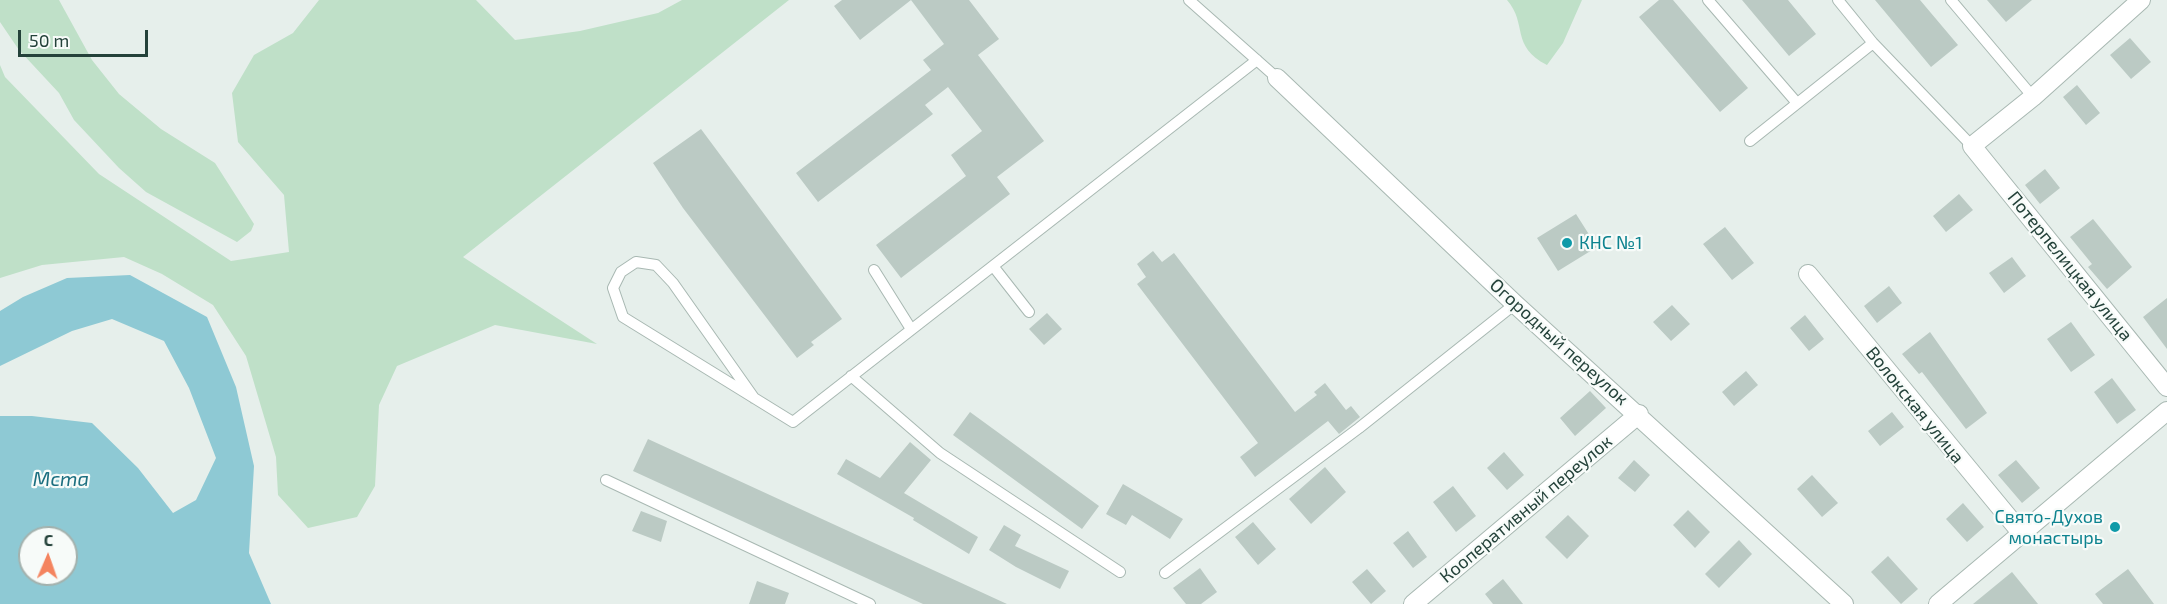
<!DOCTYPE html>
<html>
<head>
<meta charset="utf-8">
<style>
	body { margin:0 }
	#map { position:relative; width:2167px; height:604px; overflow:hidden; background:#e6efeb; font-family:"Exo 2",sans-serif }
	canvas { display:block }
	.north { position:absolute; left:18px; top:526px; width:60px; height:60px; box-sizing:border-box; background:#f7fbf9; border:2px solid #a3b1ad; border-radius:50%; rotate:2deg; font-size:16px; font-weight:700; line-height:24px; text-align:center; color:#24423a }
	.north::after { content:''; display:block; margin:auto; width:21px; height:27px; background:#f4845f; clip-path:polygon(50% 0,100% 100%,50% 72%,0 100%) }
	.scale { position:absolute; left:18px; top:30px; width:130px; height:27px; box-sizing:border-box; border:3px solid #24423a; border-top:0; padding-left:8px; font-size:18px; line-height:21px; white-space:nowrap; color:#24423a; -webkit-text-stroke:4px #f7fbf9; paint-order:stroke }
</style>
</head>
<body>
<div id="map">
<canvas width="2167" height="604"></canvas>
<div class="north">С</div>
<div class="scale">50 m</div>
</div>
<script>
const ctx = document.querySelector('canvas').getContext('2d');
ctx.lineJoin = 'round';
function paint(path, color) { ctx.fillStyle = color; ctx.fill(path, 'evenodd'); }
function stroke(path, color, width, dash) { ctx.strokeStyle = color; ctx.lineWidth = width; ctx.lineCap = dash ? 'butt' : 'round'; ctx.setLineDash(dash || []); ctx.stroke(path); }
function write(font, color, halo, rows, align = 'center') {
  ctx.font = font + ' "Exo 2",sans-serif'; ctx.lineWidth = 4.5; ctx.setLineDash([]); ctx.textBaseline = 'middle'; ctx.strokeStyle = halo; ctx.fillStyle = color; for (const [text, x, y, turn = 0] of rows) {
    ctx.save(); ctx.translate(x, y); ctx.rotate((+turn || 0) * Math.PI / 180); ctx.textAlign = isNaN(turn) ? turn : align; if (halo) ctx.strokeText(text, 0, 0); ctx.fillText(text, 0, 0); ctx.restore();
  }
}
paint(new Path2D(`
	M0,0H59L92,60L119,94L161,129L215,163L254,224L251,231L237,242L146,192L119,168L74,120L59,93L19,50L0,22Z
	M319,0H476L515,40L580,31L658,13L682,0H789L463,257L597,344L495,325L397,366L379,405L375,486L357,517L308,528L278,495L276,457L246,356L213,305L162,274L124,257L42,265L0,278V65L5,77L99,174L231,261L289,252L284,195L238,142L232,93L254,55L293,33Z
	M1507,0H1582L1563,43L1547,65C1510,46 1528,24 1507,0Z`), '#bfe0c8');
paint(new Path2D(`
	M130,275L207,317L236,387L254,466L249,553L271,604H0V416H32L92,423L138,468L173,513L196,500L216,458L189,388L164,341L112,319L72,331L0,366V311L23,297L67,278ZM30,538H66V574H30Z`), '#8ec9d4');
paint(new Path2D(`
	M842,0H969L999,39L978,55L1044,141L997,177L1010,194L901,278L876,245L966,176L951,155L982,131L948,87L925,105L933,114L818,202L796,173L931,70L923,60L944,44L911,0L860,40L834,6Z
	M1659,0H1673L1748,88L1720,112L1639,17Z
	M1742,0H1788L1816,34L1789,56Z
	M1875,0H1920L1958,45L1931,67Z
	M1987,0H2032L2006,22Z
	M2130,38L2151,62L2131,79L2110,55Z
	M2077,85L2100,113L2086,125L2063,97Z
	M701,129L842,319L811,342L814,345L797,358L683,208L653,163Z
	M2045,169L2060,188L2040,204L2025,185Z
	M1959,194L1973,210L1946,232L1933,216Z
	M1576,214L1597,247L1558,271L1537,238Z
	M2093,219L2132,267L2107,289L2088,267L2092,264L2070,237Z
	M1725,227L1754,263L1732,280L1703,244Z
	M1153,251L1162,262L1174,253L1295,412L1317,395L1314,392L1325,383L1346,410L1351,406L1360,417L1339,434L1328,421L1255,477L1240,457L1258,443L1137,284L1146,277L1137,264Z
	M2012,257L2026,276L2004,293L1989,273Z
	M1889,286L1902,303L1877,323L1864,306Z
	M2167,298V349L2143,317Z
	M1672,305L1690,324L1671,341L1653,322Z
	M1047,313L1062,329L1044,345L1029,329Z
	M1805,315L1824,339L1809,351L1790,328Z
	M2071,322L2095,355L2071,372L2047,339Z
	M1930,332L1987,413L1966,429L1922,372L1919,374L1902,354Z
	M1746,371L1758,385L1734,406L1722,392Z
	M2112,378L2136,410L2117,424L2094,392Z
	M1590,391L1606,408L1575,436L1560,418Z
	M970,412L1099,506L1082,529L953,435Z
	M1892,412L1904,427L1880,446L1868,431Z
	M648,439L1007,604H923L633,471Z
	M910,442L931,460L904,493L978,537L969,554L913,520L914,518L837,474L846,459L880,478Z
	M1504,452L1524,475L1507,490L1487,468Z
	M1634,460L1650,475L1635,492L1618,478Z
	M2016,460L2040,488L2022,503L1998,475Z
	M1325,467L1346,492L1311,524L1289,499Z
	M1812,475L1838,503L1822,517L1797,489Z
	M1123,484L1183,519L1170,539L1132,515L1126,525L1106,514Z
	M1453,486L1476,516L1456,532L1433,502Z
	M1963,503L1984,527L1967,542L1946,519Z
	M1688,510L1710,532L1695,548L1673,525Z
	M641,511L667,521L661,542L632,531Z
	M1568,515L1589,536L1567,559L1545,537Z
	M1253,522L1276,549L1258,565L1235,537Z
	M1004,525L1021,535L1015,546L1069,571L1060,589L1016,567L989,550Z
	M1408,531L1427,557L1413,568L1393,543Z
	M1739,540L1752,554L1719,588L1705,574Z
	M1888,556L1918,589L1901,604L1871,572Z
	M1200,568L1217,592L1201,604H1186L1173,588Z
	M1367,569L1386,591L1371,604L1352,582Z
	M2128,569L2154,604H2103L2095,594Z
	M2012,572L2038,604H1973Z
	M1503,579L1523,604H1493L1485,594Z
	M757,581L789,593L785,604H749Z`), '#bbcac4');
const service = new Path2D(`
	M1189,0L1277,78
	M1708,0L1797,103
	M1838,0L1873,43L1972,146
	M1951,0L2033,97
	M1750,141L1873,43
	M993,266L1029,312
	M874,270L911,329
	M851,376L940,453L1120,572
	M754,398L673,283L656,265L636,262L621,272L613,288L623,317L793,422L1257,60
	M606,480L870,604
	M1165,573L1359,428L1515,304`);
const minor = new Path2D(`
	M2141,0L2033,97L1972,146L2167,387
	M1277,78L1515,304L1844,604
	M1808,274L2023,535
	M1413,604L1639,414
	M1938,604L2167,411`);
stroke(service, '#a8b8b2', 12);
stroke(minor, '#a8b8b2', 20);
stroke(service, '#fff', 10);
stroke(minor, '#fff', 18);
for (const [x, y, r, color] of [
	[1567,243,6,"#0f9aa8"],
	[2115,527,6,"#0f9aa8"]
]) { const dot = new Path2D(); dot.arc(x, y, r, 0, 2 * Math.PI); ctx.fillStyle = color; ctx.fill(dot); stroke(dot, '#f7fbf9', 2); }
write('18px', '#0d838f', '#f7fbf9', [
	["КНС №1",1579,243],
	["Свято-Духов",2103,517,"right"],
	["монастырь",2103,538,"right"]
], 'left');
write('18px', '#24423a', '#f7fbf9', [
	["Потерпелицкая улица",2070,266,51],
	["Огородный переулок",1559,342,42],
	["Волокская улица",1915,405,51],
	["Кооперативный переулок",1526,509,-40]
]);
write('italic 20px', '#1c6f80', '#f7fbf9', [
	["Мста",61,479]
]);
</script>
</body>
</html>
